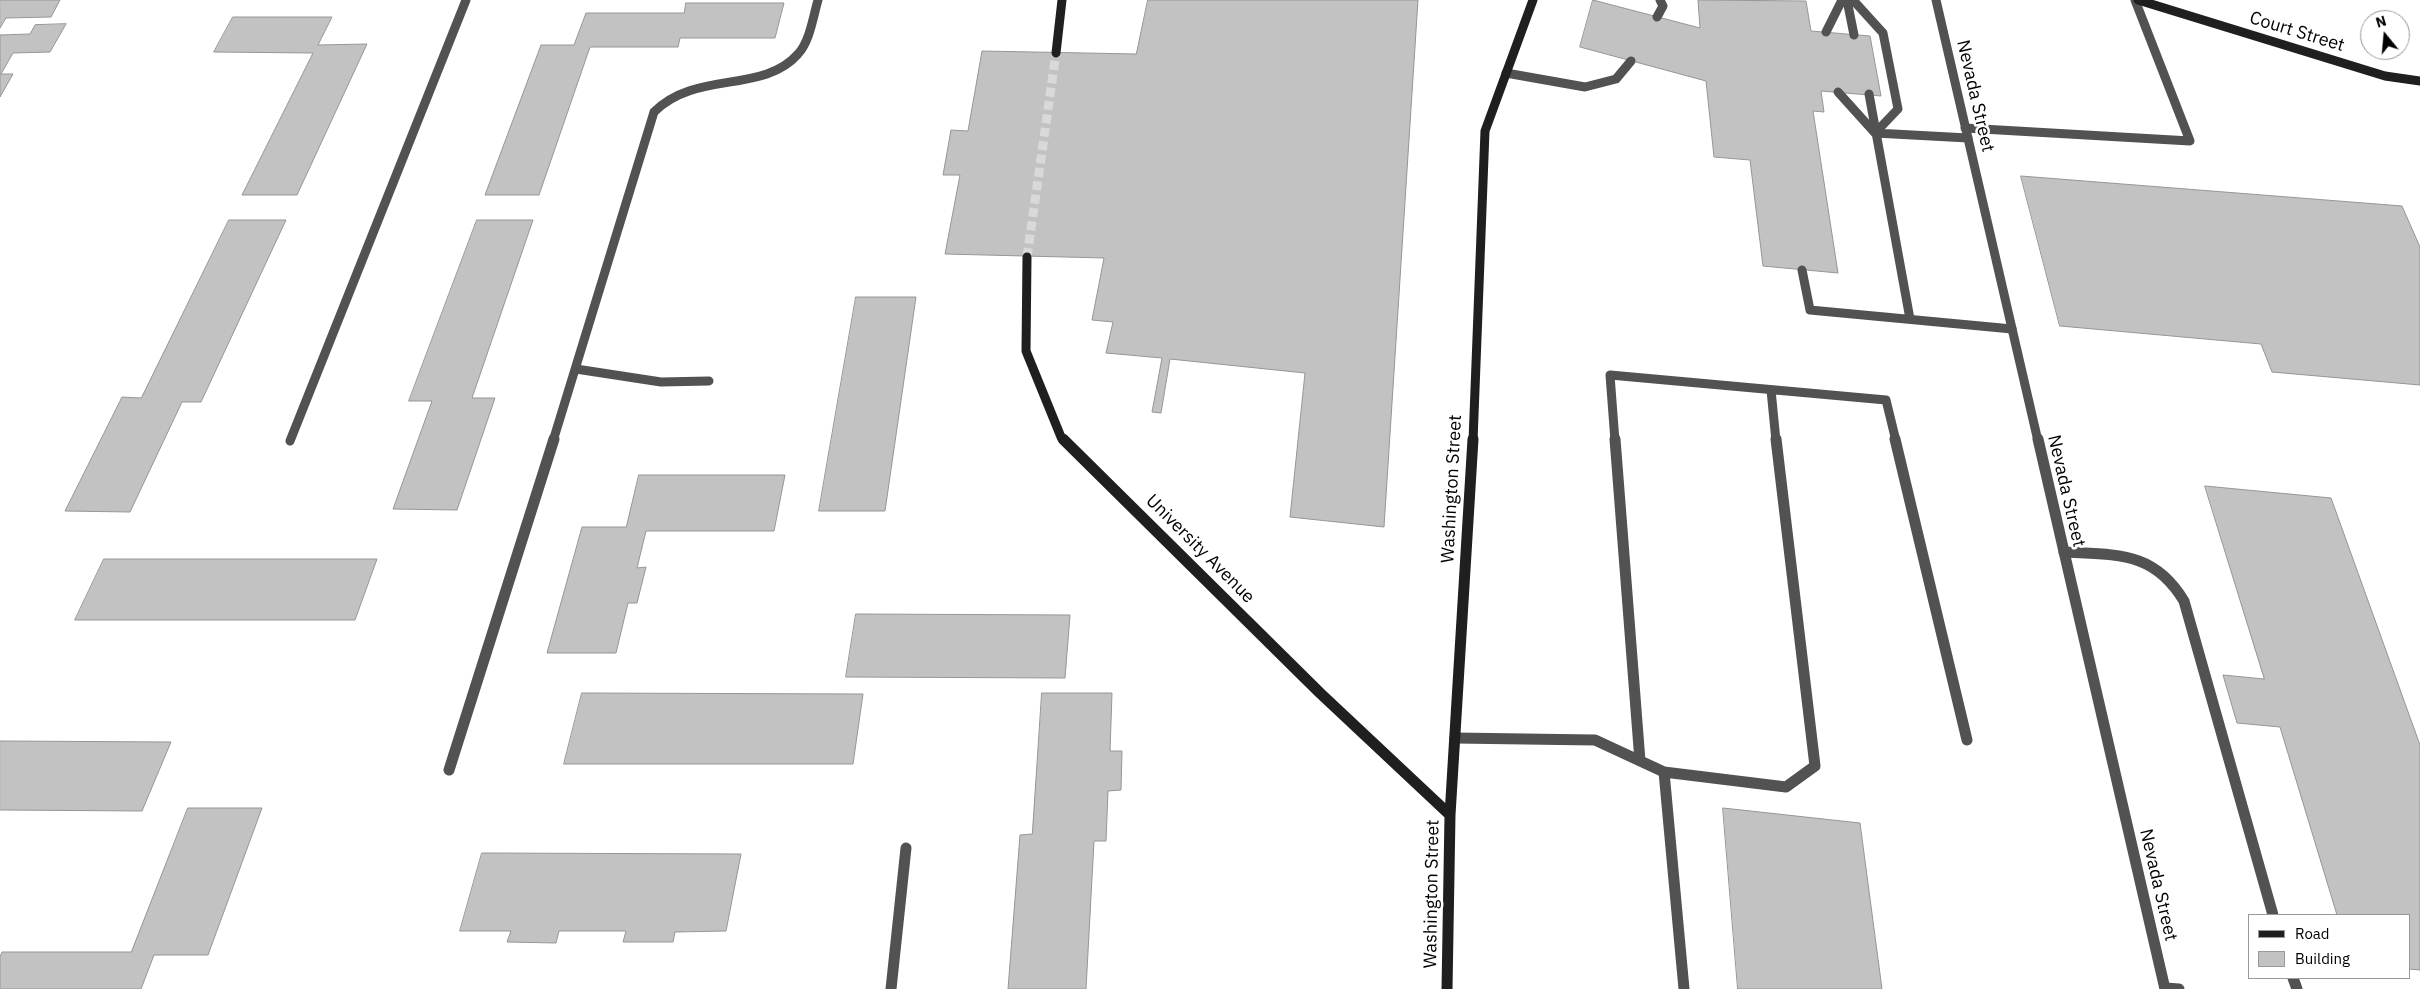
<!DOCTYPE html>
<html>
<head>
<meta charset="utf-8">
<style>
	body { margin:0 }
	#map { position:relative; width:2420px; height:989px; overflow:hidden; background:#fff; font-family:"IBM Plex Sans",sans-serif }
	canvas { display:block }
	.legend { position:absolute; left:2248px; top:914px; width:162px; height:65px; box-sizing:border-box; background:#fff; border:1px solid #999; margin:0; padding:6px 9px; list-style:none; font-size:15px; color:#000 }
	.legend li { display:flex; align-items:center; gap:10px; height:25px }
	.legend b { width:25px; border:1px solid #999 }
	.north { position:absolute; left:2360px; top:10px; width:50px; height:50px; box-sizing:border-box; background:#fff; border:1px solid #999; border-radius:50%; rotate:343deg; font-size:14px; font-weight:700; line-height:20px; text-align:center; color:#000 }
	.north::after { content:''; display:block; margin:auto; width:18px; height:22px; background:#000; clip-path:polygon(50% 0,100% 100%,50% 72%,0 100%) }
</style>
</head>
<body>
<div id="map">
<canvas width="2420" height="989"></canvas>
<ul class="legend">
<li><b style="height:6px;background:#1f1f1f"></b>Road</li>
<li><b style="height:14px;background:#c2c2c2"></b>Building</li>
</ul>
<div class="north">N</div>
</div>
<script>
const ctx = document.querySelector('canvas').getContext('2d');
ctx.lineJoin = 'round';
function paint(path, color) { ctx.fillStyle = color; ctx.fill(path, 'evenodd'); }
function stroke(path, color, width, dash) { ctx.strokeStyle = color; ctx.lineWidth = width; ctx.lineCap = dash ? 'butt' : 'round'; ctx.setLineDash(dash || []); ctx.stroke(path); }
function write(font, color, halo, rows, align = 'center') {
  ctx.font = font + ' "IBM Plex Sans",sans-serif'; ctx.lineWidth = 5; ctx.setLineDash([]); ctx.textBaseline = 'middle'; ctx.strokeStyle = halo; ctx.fillStyle = color; for (const [text, x, y, turn = 0] of rows) {
    ctx.save(); ctx.translate(x, y); ctx.rotate((+turn || 0) * Math.PI / 180); ctx.textAlign = isNaN(turn) ? turn : align; if (halo) ctx.strokeText(text, 0, 0); ctx.fillText(text, 0, 0); ctx.restore();
  }
}
const building = new Path2D(`
	M0,0H60L51,17L6,18L0,28Z
	M1148,0H1418L1384,527L1290,517L1305,373L1170,359L1161,413L1152,412L1162,358L1106,353L1113,322L1092,320L1104,258L945,254L960,175H943L951,130L968,131L982,51L1136,54Z
	M1593,0L1700,28L1698,0L1806,1L1811,31L1870,36L1881,96L1821,91L1824,112L1813,111L1838,273L1763,266L1750,160L1714,157L1706,81L1580,47Z
	M686,3H784L775,38H680L678,47H590L539,195H485L541,45H574L586,13H684Z
	M233,17H332L318,45L367,44L297,195H242L313,53L214,52Z
	M66,24L50,52L13,53L1,74H13L0,97V35L30,34L35,25Z
	M2021,176L2402,206L2420,247V385L2272,372L2261,344L2060,326Z
	M229,220H286L201,402H182L130,512L65,511L122,397L141,398Z
	M477,220H533L472,398H495L457,510L393,509L432,401H409Z
	M856,297H916L885,511H819Z
	M639,475H785L774,531H646L637,568L646,567L637,603H628L616,653H547L582,527H626Z
	M2205,486L2331,498L2420,745V970L2409,969V915H2337L2280,727L2237,723L2223,675L2264,679Z
	M104,559H377L355,620H75Z
	M856,614L1070,615L1065,678L846,677Z
	M582,693L863,694L853,764H564Z
	M1042,693H1112L1110,751H1122L1121,790L1108,791L1106,841H1094L1086,989H1008L1020,835L1032,834Z
	M0,741L171,742L142,811L0,810Z
	M188,808H262L208,955H154L141,989H0V957L2,952H131Z
	M1723,808L1860,823L1882,989H1738Z
	M482,853L741,854L726,931L675,932L673,942H623L626,931H559L556,943L507,942L511,931H460Z`);
paint(building, '#c2c2c2');
stroke(building, '#969696', 1);
stroke(new Path2D(`
	M1027,257L1056,53`), '#d9d9d9', 9, [9, 4.5]);
stroke(new Path2D(`
	M1847,0L1854,35
	M1853,0L1883,33L1898,109L1875,133
	M1657,17L1663,6L1660,0
	M1826,32L1842,0
	M1506,73L1585,87L1616,79L1631,61
	M1838,92L1875,133L1968,138
	M1869,94L1910,319
	M1965,128L2190,141L2135,0
	M1802,270L1810,310L2012,329
	M576,369L661,382L709,381
	M1771,390L1776,441
	M1615,441L1610,375L1886,400L1896,441`), '#525252', 9);
stroke(new Path2D(`
	M1615,439L1640,761
	M1895,439L1967,740
	M2064,552C2117,555 2154,551 2184,601L2273,915
	M1455,738L1595,740L1664,772L1684,989
	M1664,772L1786,787L1815,766L1776,439
	M2293,978L2297,989
	M2165,988L2179,989
	M891,989L906,848`), '#525252', 11);
stroke(new Path2D(`
	M1936,0L2038,441
	M290,441L466,0
	M553,441L654,112C696,70 763,94 798,54C810,41 813,17 818,0`), '#525252', 9);
stroke(new Path2D(`
	M2038,439L2165,989
	M449,770L554,439`), '#525252', 11);
stroke(new Path2D(`
	M2138,0L2385,76L2420,81
	M1056,53L1062,0
	M1027,257L1026,351L1061,437L1065,441
	M1473,441L1485,131L1533,0`), '#1f1f1f', 9);
stroke(new Path2D(`
	M1063,439L1320,693L1450,815
	M1447,989L1450,815L1473,439`), '#1f1f1f', 11);
write('18px', '#000', '#fff', [
	["Court Street",2297,32,17],
	["Nevada Street",1975,96,77],
	["Washington Street",1452,489,-87],
	["Nevada Street",2066,491,77],
	["University Avenue",1200,549,45],
	["Nevada Street",2158,885,77],
	["Washington Street",1432,894,-89]
]);
</script>
</body>
</html>
